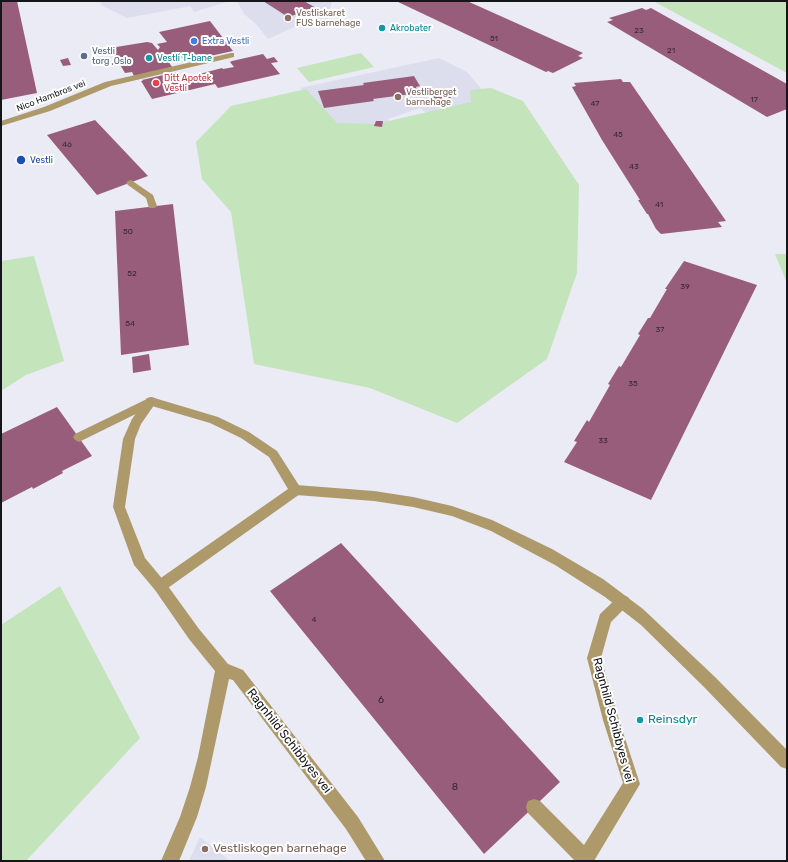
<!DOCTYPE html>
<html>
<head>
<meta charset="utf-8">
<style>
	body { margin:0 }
	#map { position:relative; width:788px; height:862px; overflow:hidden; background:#eaebf4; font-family:Rubik,sans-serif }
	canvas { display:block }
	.frame { position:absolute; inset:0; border:2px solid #151619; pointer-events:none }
</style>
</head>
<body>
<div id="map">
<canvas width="788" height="862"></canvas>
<div class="frame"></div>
</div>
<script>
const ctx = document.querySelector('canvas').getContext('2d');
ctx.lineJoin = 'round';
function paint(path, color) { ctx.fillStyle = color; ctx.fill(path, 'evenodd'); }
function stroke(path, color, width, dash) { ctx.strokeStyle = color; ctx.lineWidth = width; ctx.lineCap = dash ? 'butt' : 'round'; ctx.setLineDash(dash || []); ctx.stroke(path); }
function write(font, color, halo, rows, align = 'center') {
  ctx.font = font + ' Rubik,sans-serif'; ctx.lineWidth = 4; ctx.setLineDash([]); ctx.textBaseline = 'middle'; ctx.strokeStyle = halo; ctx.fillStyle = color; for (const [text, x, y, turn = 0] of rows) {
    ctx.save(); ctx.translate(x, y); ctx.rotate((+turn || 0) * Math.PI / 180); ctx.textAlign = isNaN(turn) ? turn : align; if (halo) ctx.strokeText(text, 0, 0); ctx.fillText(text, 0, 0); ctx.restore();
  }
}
paint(new Path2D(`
	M100,1H230L194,12L190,6L127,18L101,5Z
	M237,1H332L327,21L313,24L305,22L268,39L256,24L244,14Z
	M439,58L467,72L496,106L439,124L420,108L388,119L395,139L355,153L300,88Z
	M200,837L230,861H189Z`), '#dcdeee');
paint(new Path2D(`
	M653,1H787V73Z
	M361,53L374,67L309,82L297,68Z
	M491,88L523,101L579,185L577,273L547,359L457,423L370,388L254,364L231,212L202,179L196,142L231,106L306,89L337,123L376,124L471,102L470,90Z
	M775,254H787V283Z
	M34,256L64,361L26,375L1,391V261Z
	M60,586L140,738L26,861H1V625Z`), '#c4e4bc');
paint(new Path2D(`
	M1,1H17L37,93L1,100Z
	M263,1H304L316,8L288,17Z
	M396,1H467L583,53L578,56L583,58L553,73L548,71L546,72Z
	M642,8L646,10L651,8L787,84V109L767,117L607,22L613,20L609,18Z
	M210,21L233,51L187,61L184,57L168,61L172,67L134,76L132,72L125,73L110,48L147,42L152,43L158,50L160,47L157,44L167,42L159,32Z
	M263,54L267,59L274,57L278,62L271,63L280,74L218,88L215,84L152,99L141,81H143L142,80L176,72L181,79L222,68L223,69L234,67L230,62L232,61Z
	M68,58L71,65L63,66L60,60Z
	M414,76L420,86L416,87L419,93L373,99L374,101L324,108L318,91L364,85L363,83Z
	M621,79L623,82H630L726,221L718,222L722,227L661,234L656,229L648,214H647L638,200H640L602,140L572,87L576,86L574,83Z
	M445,88L451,98L435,100L430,90Z
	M95,120L148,176L97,195L47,135Z
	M376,121H383L382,127L374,126Z
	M173,204L189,345L121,355L115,211Z
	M684,261L757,285L651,500L564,462L577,442L574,441L587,420L589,422L610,385L608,384L619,366L621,367L640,335L638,334L648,318H650L667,289H665Z
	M149,354L151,370L133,373L132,357Z
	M57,407L92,456L62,471L63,473L33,489L32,487L1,503V434Z
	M341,543L560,782L484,854L270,591Z`), '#995d7c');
paint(new Path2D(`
	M231,53H234V57L111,86L50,111L1,126V121L44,107L105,82Z
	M131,180L153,195L157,206L155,208H149L146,198L128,185L126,183L128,181Z
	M151,397L218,417L249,432L277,451L302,490L300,494L165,590L160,592L155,590L153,586L155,582L288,489L269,457L241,438L210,423L152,406L83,440L79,442L75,440L73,437L75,434Z
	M623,595L628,597L630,601L628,605L611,622L601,658L619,720L640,784L594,861H575L528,813L526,807L528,801L534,799L540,801L584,845L623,783L603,720L587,658L600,614L618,597Z`), '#ae996b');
paint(new Path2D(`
	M151,397L155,398L157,401L141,424L135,439L125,507L145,558L165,582L199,629L228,664L243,670L358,817L385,861H366L346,829L233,680L229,679L206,787L197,817L179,861H161L180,817L190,787L198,757L215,671L189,639L155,590L134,565L113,507L123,439L132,419L147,398Z
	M296,485L374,491L413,497L452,506L492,520L552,549L603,579L643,609L715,677L787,750V769L781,767L704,687L641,625L605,597L555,565L491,531L452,516L413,507L374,501L296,495L292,494L290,490L292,486Z`), '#ae996b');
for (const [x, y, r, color] of [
	[288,18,4,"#8d6e63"],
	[382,28,4,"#0f9aa8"],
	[194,41,4,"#3f7fe0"],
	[84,56,4,"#5c6f8a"],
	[149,58,4,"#0f9aa8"],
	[156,83,4,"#e0444e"],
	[398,97,4,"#8d6e63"],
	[21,160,5,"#1a4fb4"],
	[640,720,4,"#0f9aa8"],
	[205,849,4,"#8d6e63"]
]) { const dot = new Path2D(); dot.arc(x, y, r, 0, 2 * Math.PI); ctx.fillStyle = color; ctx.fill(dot); stroke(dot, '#fff', 1.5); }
write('8px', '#362832', null, [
	["23",639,31],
	["51",494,39],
	["21",671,51],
	["17",754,100],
	["47",595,104],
	["45",618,135],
	["46",67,145],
	["43",634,167],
	["41",659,205],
	["50",128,232],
	["52",132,274],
	["39",685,287],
	["54",130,324],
	["37",660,330],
	["35",633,384],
	["33",603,441],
	["4",314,620]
]);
write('9px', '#785e54', '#fff', [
	["Vestliskaret",296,13],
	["FUS barnehage",296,23],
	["Vestliberget",406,92],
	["barnehage",406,102]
], 'left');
write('9px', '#0d838f', '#fff', [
	["Akrobater",390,28],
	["Vestli T-bane",157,58]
], 'left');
write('9px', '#366cbe', '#fff', [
	["Extra Vestli",202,41]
], 'left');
write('9px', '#4e5e75', '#fff', [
	["Vestli",92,51],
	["torg ,Oslo",92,61]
], 'left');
write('9px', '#be3a42', '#fff', [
	["Ditt Apotek",164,78],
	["Vestli",164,88]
], 'left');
write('9px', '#151619', '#fff', [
	["Nico Hambros vei",51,96,-21]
]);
write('9px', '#164399', '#fff', [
	["Vestli",30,160]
], 'left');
write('10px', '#362832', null, [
	["6",381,700],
	["8",455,787]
]);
write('12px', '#151619', '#fff', [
	["Ragnhild Schibbyes vei",613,720,75],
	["Ragnhild Schibbyes vei",289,741,52]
]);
write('12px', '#0d838f', '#fff', [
	["Reinsdyr",648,720]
], 'left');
write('12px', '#785e54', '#fff', [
	["Vestliskogen barnehage",213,849]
], 'left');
</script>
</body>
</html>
